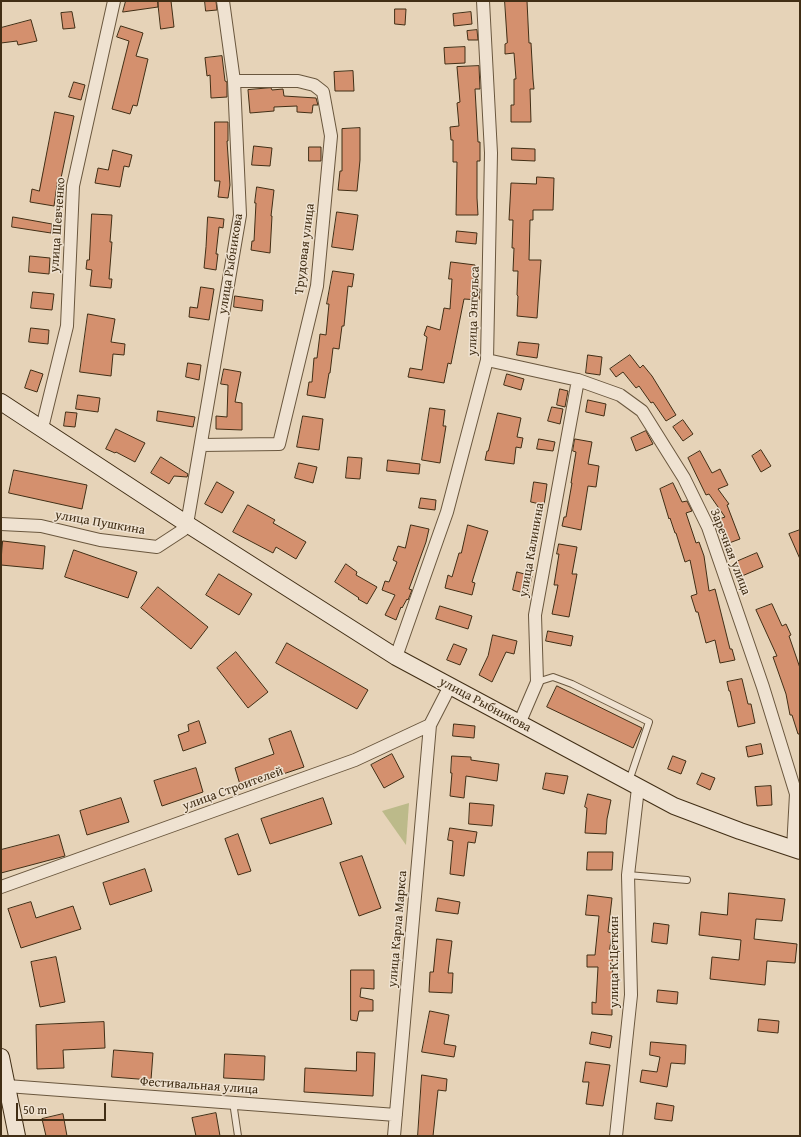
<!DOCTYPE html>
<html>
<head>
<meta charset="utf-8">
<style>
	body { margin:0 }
	#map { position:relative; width:801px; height:1137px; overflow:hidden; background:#e6d3b8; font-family:"Gentium Book Plus",serif }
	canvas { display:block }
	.frame { position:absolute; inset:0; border:2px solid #412e15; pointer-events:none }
	.scale { position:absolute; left:16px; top:1103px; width:90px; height:18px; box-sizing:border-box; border:2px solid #412e15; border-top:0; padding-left:5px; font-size:12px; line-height:14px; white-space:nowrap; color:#412e15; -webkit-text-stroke:3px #efe2d1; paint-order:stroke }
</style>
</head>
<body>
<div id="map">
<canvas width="801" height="1137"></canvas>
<div class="frame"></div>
<div class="scale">50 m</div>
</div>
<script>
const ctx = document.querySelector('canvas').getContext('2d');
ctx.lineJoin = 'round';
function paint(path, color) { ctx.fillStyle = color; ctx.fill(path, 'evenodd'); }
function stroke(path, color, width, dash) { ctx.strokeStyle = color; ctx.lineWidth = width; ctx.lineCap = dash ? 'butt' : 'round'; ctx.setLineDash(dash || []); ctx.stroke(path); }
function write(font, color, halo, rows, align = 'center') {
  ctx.font = font + ' "Gentium Book Plus",serif'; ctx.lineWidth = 3; ctx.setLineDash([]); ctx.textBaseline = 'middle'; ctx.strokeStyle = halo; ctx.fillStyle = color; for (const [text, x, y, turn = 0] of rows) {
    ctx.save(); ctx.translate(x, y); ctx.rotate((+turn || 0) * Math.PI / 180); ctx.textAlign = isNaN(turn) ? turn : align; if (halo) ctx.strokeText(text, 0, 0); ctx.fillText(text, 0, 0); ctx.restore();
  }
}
paint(new Path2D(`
	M409,803L406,845L382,811Z`), '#bcba8a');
const building = new Path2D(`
	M126,1H158V7L123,12Z
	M158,1H171L174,27L161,29Z
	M205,1H216L217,10L206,11Z
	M505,1H527L529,43H531L533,79L534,89H530L531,122H511V105H514V79H516L514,53L505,54V44L507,43Z
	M395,9H406L405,25L395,24Z
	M72,12L75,28L63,29L61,13Z
	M471,12L472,24L454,26L453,14Z
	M31,20L37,41L18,45L17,41L1,43V28Z
	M121,26L143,33L136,56L148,59L137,106L133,105L130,114L112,109L129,41L117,37Z
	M477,30L478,40H468L467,31Z
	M465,47V63L445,64L444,48Z
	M222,56L225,81L227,82V97L211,98L210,75L207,76L205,58Z
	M479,66L480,89H475L478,142H480V161H477V198L478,215H456L457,162H453V140H451L450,127L459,126L457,103L460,102L457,67Z
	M353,71L354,91H335L334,72Z
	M74,82L85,85L81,100L69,97Z
	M271,88L272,90L283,89L284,96L316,98L318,105H313L312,113L297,112V106L274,107V111L250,113L248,90Z
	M55,112L74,116L61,178H58L54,206L30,202L32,189L39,191Z
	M215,122H228V141H227L230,185L228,198L218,197L220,181H215Z
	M360,128V160L357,191L338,190L340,171H342V129Z
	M254,146L272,148L270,166L252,165Z
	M309,147H321V161H309Z
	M512,148L535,149V161L512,160Z
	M113,150L132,155L129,167L124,166L120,187L95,183L98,168L108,170Z
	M537,177L554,178L553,210H533V220H530L529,260H541L537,318L517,316L518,296L517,295L518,271H513L514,248H512L513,220H509L511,183L536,184Z
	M257,187L274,190L271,216H272L270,253L251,250L252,241H254L256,203H255Z
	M337,212L358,215L353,250L332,247Z
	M92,214L112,215L110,242H112L109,279H112L111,288L90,286L92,270L86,269L87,260H89Z
	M13,217L52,224L51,233L12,227Z
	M208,217L224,219L223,228L219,227L216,254H218L216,270L204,268L206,247Z
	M457,231L477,233L476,244L456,242Z
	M30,256L50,258L49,274L29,272Z
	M451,262L475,265L472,288L480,289L479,300L464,299L451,364L448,363L444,383L408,377L410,368L422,370L427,337L424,335L427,326L440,330L444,308L450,309L452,279H449Z
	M333,271L354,274L352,287L348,286L344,326H342L339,349L333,348L330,373H329L325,398L307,395L309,382H312L314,358H317L320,334L326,335L329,304H327Z
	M201,287L214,289L209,320L189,317L190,307L197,308Z
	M33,292L54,294L52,310L31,308Z
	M235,296L263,300L262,311L234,307Z
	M88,314L115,319L111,342L125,344L124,355L113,354L111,376L80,372Z
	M31,328L49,330L48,344L29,342Z
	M519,342L539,344L537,358L517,355Z
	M588,355L602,357L600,375L586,373Z
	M630,355L640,368L643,365L652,376L676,415L666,421L653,402L651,403L639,386L636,388L623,372L616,377L610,369Z
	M188,363L201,365L199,380L186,377Z
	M224,369L241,372L235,402L242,403V430L216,429V416L227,417L228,385L221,384Z
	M31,370L43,374L37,392L25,388Z
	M507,374L524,379L521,390L504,385Z
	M560,389L568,391L565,407L557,405Z
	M78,395L100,398L98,412L76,409Z
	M588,400L606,404L604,416L586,412Z
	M552,407L563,409L560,424L548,421Z
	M430,408L445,410L443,426H446L440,463L422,460Z
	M158,411L195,417L193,427L157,421Z
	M66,412L77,413L75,427L64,426Z
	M498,413L521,418L517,437L523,438L521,448L516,447L514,464L485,460L487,451H488Z
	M303,416L323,419L319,450L297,447Z
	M683,420L693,434L683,441L673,427Z
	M116,429L145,443L135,462L116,452L115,453L106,449Z
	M646,431L653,444L636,451L631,438Z
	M539,439L555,442L553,451L537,449Z
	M575,439L592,442L588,464L599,466L596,487L588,486L581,530L562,526L564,517H566L572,483H571L576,452L573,451Z
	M761,450L771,466L761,472L752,456Z
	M700,451L712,473L720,469L728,485L718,489L729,504L727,505L740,539L729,543L719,519L725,517L709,494L706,495L688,458Z
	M161,457L188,474L187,477L174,476L169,484L151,473Z
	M348,457L362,458L360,479L346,478Z
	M388,460L420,464L419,474L387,471Z
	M299,463L317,467L313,483L295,478Z
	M14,470L87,485L82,509L9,493Z
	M217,482L234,492L222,513L205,504Z
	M534,482L547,484L544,505L531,502Z
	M673,483L682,502L687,501L692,511L686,513L696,543L699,542L704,556L709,591L715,589L730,649H732L735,660L720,663L715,640L706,643L698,612H696L691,596L697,594L690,560L685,562L676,533H675L670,518L669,519L660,489Z
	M421,498L436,500L435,510L419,508Z
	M248,505L275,520L273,523L306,542L296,559L276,547L273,553L233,532Z
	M411,525L429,529L426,542L409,589L412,590L408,600L407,599L402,608L401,607L396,620L385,615L395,595L382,590L385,581L389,582L397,562L393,560L398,546L405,548Z
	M468,525L488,531L472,582L475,583L472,595L445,588L448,575L452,577L459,553H461Z
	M800,530V559L789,534Z
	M3,541L45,546L43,569L1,565Z
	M559,544L577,547L572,574H577L569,617L552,614L558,585H554L559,554H557Z
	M74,550L137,572L128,598L65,577Z
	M757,553L763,567L742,576L736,562Z
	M346,564L357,572L356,575L377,587L367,604L358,599L359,598L335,582Z
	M517,572L532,576L528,594L513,590Z
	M219,574L252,594L239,615L206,595Z
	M158,587L208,627L191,649L141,608Z
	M772,604L782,626L786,624L791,635L789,636L800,668V734H798L792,715H790L786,694L773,657L777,656L756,610Z
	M440,606L472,616L468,629L436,619Z
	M548,631L573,636L571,646L546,641Z
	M493,635L517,641L514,654L506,652L492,682L479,675L488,656Z
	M287,643L368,690L357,709L276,663Z
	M454,644L467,649L460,665L447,660Z
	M236,652L268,692L248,708L217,668Z
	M742,679L748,704H751L755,723L738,727L730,691H729L727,682Z
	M557,686L642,728L633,748L547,707Z
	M199,721L206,743L183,751L178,735L189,731L188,725Z
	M454,724L475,726L474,738L453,736Z
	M291,731L304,767L241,788L235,768L274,754L269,739Z
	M761,744L763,754L748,757L746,747Z
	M392,754L404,777L384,788L371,765Z
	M452,756L471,757V760L499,764L497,781L466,776L464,798L450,796L452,773H451Z
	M673,756L686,761L681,774L668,769Z
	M196,768L203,792L162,806L154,781Z
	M546,773L568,776L564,794L543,789Z
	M702,773L715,778L710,790L697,784Z
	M771,786L772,805L757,806L755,787Z
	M588,794L611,800L607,819L606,834L585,833L587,808L585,807Z
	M121,798L129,822L87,835L80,811Z
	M323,798L332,824L270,844L261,819Z
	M470,803L494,805L492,826L469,824Z
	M450,828L477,832L475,843L468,842L464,876L450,874L453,841L448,840Z
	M238,834L251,871L238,875L225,839Z
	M59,835L65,856L1,873V850Z
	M588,852H613L612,870H587Z
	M362,856L381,908L359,916L340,863Z
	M145,869L152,891L110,905L103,883Z
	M729,893L785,899L782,921L756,919L754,939L797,944L795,963L767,961L765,985L710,979L712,957L739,960L741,940L699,935L701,912L727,915Z
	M588,895L612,898L608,932L612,933L609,954H612L613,982H615L614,994H612V1015L592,1014V1002L596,1003L598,967H587V955H595L599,916L586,915Z
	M438,898L460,902L458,914L436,911Z
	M31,902L36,918L73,906L81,929L21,948L8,909Z
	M654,923L669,925L667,944L652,942Z
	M437,939L452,941L448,973H453L452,993L429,992L430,972H433Z
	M56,957L65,1002L40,1007L31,962Z
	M351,970H374V989L361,988L360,997L373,1000V1011H359L357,1021L351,1020Z
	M658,990L678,992L677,1004L657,1002Z
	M430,1011L449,1015L444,1044L456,1046L454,1057L422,1052Z
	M759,1019L779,1021L778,1033L758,1031Z
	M104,1022L105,1048L63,1050L64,1068L37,1069L36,1025Z
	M592,1032L612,1036L610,1048L590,1044Z
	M651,1042L686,1045L685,1064L671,1063L667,1087L640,1082L642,1070L657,1072L660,1057L650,1055Z
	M114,1050L153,1053L151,1080L112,1077Z
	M357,1052L375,1053L373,1096L304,1092L305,1068L356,1071Z
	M225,1054L265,1056L264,1080L224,1078Z
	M586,1062L610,1065L603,1106L586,1104L589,1082H583Z
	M422,1075L447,1079L446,1091L438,1090L433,1136H418Z
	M657,1103L674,1106L672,1121L655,1119Z
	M216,1113L220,1136H196L192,1118Z
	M63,1114L67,1136H46L42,1119Z`);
paint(building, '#d4906e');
stroke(building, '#412e15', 1);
const lane = new Path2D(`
	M537,682L553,677L572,684L649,722L629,781
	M628,875L687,880
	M233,1102L238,1136`);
const street = new Path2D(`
	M487,360L578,380L620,395L642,411L684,478L708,527L763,687L796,794L793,849
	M42,428L67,326L73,186L114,1
	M201,445L279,444L317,286L331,136L323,92L314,85L298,81H234
	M1,524L41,526L100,540L157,547L183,530L187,524L240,215L234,81L223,1
	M396,657L447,512L487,360L491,153L483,1
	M519,724L537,682L535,615L578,380
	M1,887L355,760L430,725L450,686
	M1,1088L7,1086L396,1115
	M394,1136L430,725
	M616,1136L631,995L628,875L638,788`);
const secondary = new Path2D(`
	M1,402L187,524L396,657L674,806L740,831L800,851
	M1,1057L17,1136`);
stroke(lane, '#6a573e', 8);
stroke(street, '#6a573e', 14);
stroke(secondary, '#412e15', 18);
stroke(lane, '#efe2d1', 6);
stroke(street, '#efe2d1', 12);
stroke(secondary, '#efe2d1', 16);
write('13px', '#412e15', '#efe2d1', [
	["улица Шевченко",58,225,-86],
	["Трудовая улица",305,249,-83],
	["улица Рыбникова",231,264,-81],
	["улица Энгельса",474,311,-88],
	["улица Пушкина",100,523,10],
	["улица Калинина",532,550,-80],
	["Заречная улица",730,552,69],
	["улица Рыбникова",485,705,28],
	["улица Строителей",233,789,-20],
	["улица Карла Маркса",398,929,-85],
	["улица К.Цеткин",615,962,-90],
	["Фестивальная улица",199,1086,4]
]);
</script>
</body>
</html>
